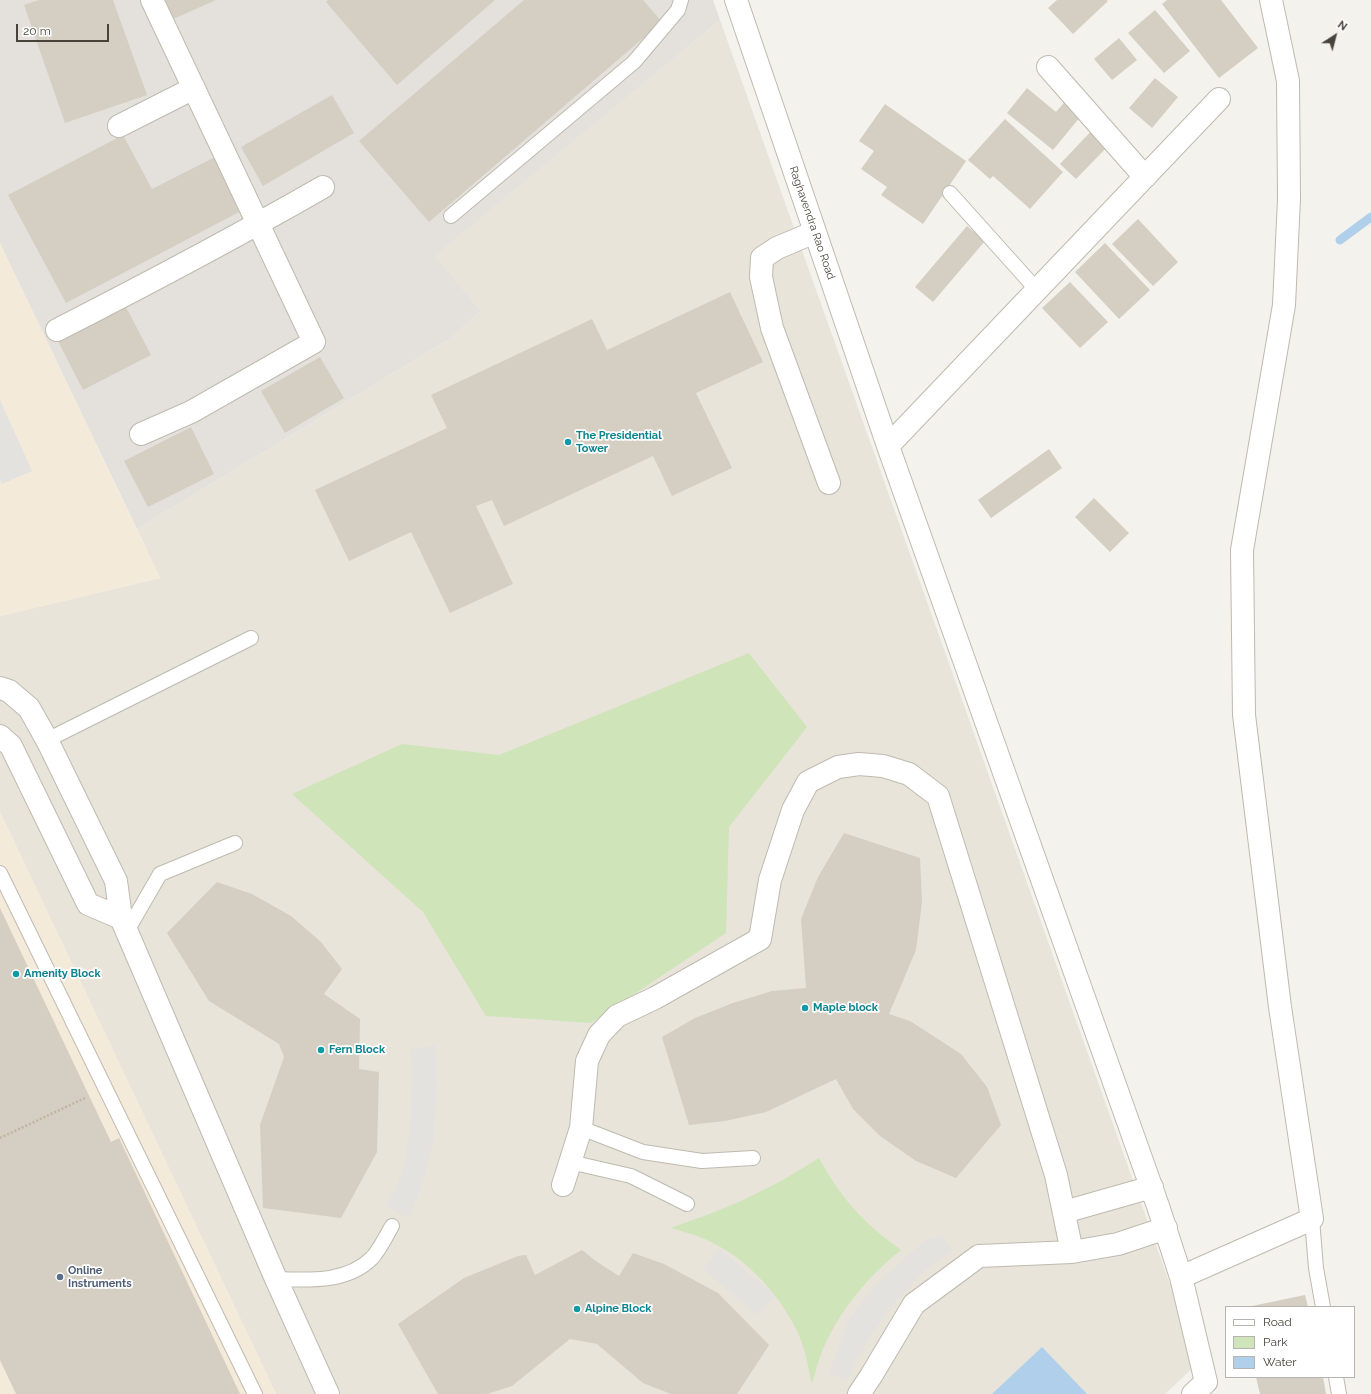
<!DOCTYPE html>
<html>
<head>
<meta charset="utf-8">
<style>
	body { margin:0 }
	#map { position:relative; width:1371px; height:1394px; overflow:hidden; background:#f4f2ec; font-family:Raleway,sans-serif }
	canvas { display:block }
	.legend { position:absolute; left:1225px; top:1306px; width:130px; height:72px; box-sizing:border-box; background:#fff; border:1px solid #b6b4b0; margin:0; padding:5px 7px; list-style:none; font-size:12px; color:#48433a }
	.legend li { display:flex; align-items:center; gap:8px; height:20px }
	.legend b { width:20px; border:1px solid #b6b4b0 }
	.north { position:absolute; left:1315px; top:16px; width:40px; height:40px; -webkit-text-stroke:3px #fff; paint-order:stroke; rotate:36deg; font-size:11px; font-weight:700; line-height:16px; text-align:center; color:#48433a }
	.north::after { content:''; display:block; margin:auto; width:14px; height:18px; background:#48433a; clip-path:polygon(50% 0,100% 100%,50% 72%,0 100%) }
	.scale { position:absolute; left:16px; top:24px; width:93px; height:18px; box-sizing:border-box; border:2px solid #48433a; border-top:0; padding-left:5px; font-size:12px; line-height:14px; white-space:nowrap; color:#48433a; -webkit-text-stroke:3px #fff; paint-order:stroke }
</style>
</head>
<body>
<div id="map">
<canvas width="1371" height="1394"></canvas>
<ul class="legend">
<li><b style="height:5px;background:#fff"></b>Road</li>
<li><b style="height:11px;background:#cfe4b9"></b>Park</li>
<li><b style="height:11px;background:#afcfea"></b>Water</li>
</ul>
<div class="north">N</div>
<div class="scale">20 m</div>
</div>
<script>
const ctx = document.querySelector('canvas').getContext('2d');
ctx.lineJoin = 'round';
function paint(path, color) { ctx.fillStyle = color; ctx.fill(path, 'evenodd'); }
function stroke(path, color, width, dash) { ctx.strokeStyle = color; ctx.lineWidth = width; ctx.lineCap = dash ? 'butt' : 'round'; ctx.setLineDash(dash || []); ctx.stroke(path); }
function write(font, color, halo, rows, align = 'center') {
  ctx.font = font + ' Raleway,sans-serif'; ctx.lineWidth = 3.5; ctx.setLineDash([]); ctx.textBaseline = 'middle'; ctx.strokeStyle = halo; ctx.fillStyle = color; for (const [text, x, y, turn = 0] of rows) {
    ctx.save(); ctx.translate(x, y); ctx.rotate((+turn || 0) * Math.PI / 180); ctx.textAlign = isNaN(turn) ? turn : align; if (halo) ctx.strokeText(text, 0, 0); ctx.fillText(text, 0, 0); ctx.restore();
  }
}
paint(new Path2D(`
	M720,20L1198,1363L1165,1394H276L0,812V616L160,578L137,529L449,339L481,311L433,256Z`), '#e8e4da');
paint(new Path2D(`
	M0,243L160,578L0,616Z
	M0,812L276,1394H0Z`), '#f3eada');
paint(new Path2D(`
	M0,0H713L720,20L434,256L481,311L449,339L137,529L0,243Z`), '#e4e1dd');
paint(new Path2D(`
	M749,653L807,727L729,827L726,933L591,1023L486,1016L423,912L292,794L402,744L499,755Z
	M819,1158C842,1200 863,1222 901,1250C866,1278 838,1312 821,1354C817,1364 815,1374 812,1384C808,1366 805,1347 797,1331C777,1290 741,1252 697,1236C688,1233 679,1230 671,1228C698,1218 725,1209 751,1196C775,1185 797,1172 819,1158Z`), '#cfe4b9');
paint(new Path2D(`
	M0,400L32,471L2,484L0,480Z
	M435,1045L437,1082L433,1142L421,1188L409,1218L386,1207L403,1172L410,1128L412,1067L410,1050Z
	M941,1235L952,1251L924,1271L892,1306L872,1334L857,1359L847,1382L830,1373L837,1349L849,1320L872,1289L908,1255L926,1240Z
	M720,1249L775,1296L758,1315L703,1269Z`), '#e4e2df');
paint(new Path2D(`
	M1042,1347L1087,1394H992Z`), '#afcfea');
stroke(new Path2D(`
	M1340,240L1371,217`), '#afcfea', 9);
paint(new Path2D(`
	M39,0H113L147,95L65,123L24,5Z
	M163,0H216L171,20Z
	M328,0H495L397,85L326,2Z
	M524,0H643L662,22L429,222L359,141Z
	M1057,0H1106L1108,1L1073,34L1048,8Z
	M1167,0H1221L1258,48L1219,78L1162,4Z
	M1155,10L1190,51L1164,73L1128,33Z
	M1119,38L1137,60L1112,80L1094,59Z
	M1155,78L1178,97L1152,128L1129,108Z
	M1027,88L1056,112L1068,98L1085,111L1053,150L1007,113Z
	M332,95L354,133L263,186L241,147Z
	M885,104L966,161L923,224L881,195L887,187L861,169L874,151L859,141Z
	M1005,119L1063,172L1030,209L993,176L990,179L968,160Z
	M1095,127L1111,143L1076,179L1060,164Z
	M123,135L152,189L215,157L243,210L66,303L8,195Z
	M1138,219L1178,262L1153,286L1112,244Z
	M967,226L985,241L933,302L915,287Z
	M1105,243L1150,290L1119,319L1075,272Z
	M1070,282L1108,322L1080,348L1042,308Z
	M730,292L763,362L696,393L732,468L672,496L653,456L504,526L492,500L476,506L513,584L450,613L411,532L349,561L315,490L447,428L431,395L592,319L607,350Z
	M126,307L151,355L83,390L58,341Z
	M320,357L344,398L285,433L261,391Z
	M191,427L214,474L148,507L124,461Z
	M1049,449L1062,468L991,518L978,500Z
	M1094,498L1129,533L1110,552L1075,517Z
	M844,833L920,858L922,902L916,950L889,1014L910,1021L961,1054L987,1087L1001,1125L956,1178L916,1161L880,1136L853,1109L836,1079L766,1112L725,1121L689,1125L662,1037L695,1018L733,1003L772,991L806,988L801,919L818,877Z
	M217,882L252,894L291,916L321,942L342,969L324,994L360,1019L359,1069L379,1072L377,1152L341,1218L263,1208L260,1125L284,1057L279,1044L209,1001L167,933Z
	M0,908L111,1142L119,1138L240,1394H16L0,1360Z
	M582,1250L597,1262L619,1276L633,1253L664,1264L718,1293L769,1345L737,1394H671L643,1383L597,1344L570,1339L512,1386L487,1394H438L398,1324L464,1278L518,1256L526,1255L535,1275Z
	M1305,1295L1308,1307H1252V1306Z
	M1256,1377H1323L1326,1394H1260Z`), '#d5cec2');
const lane = new Path2D(`
	M950,193L1037,290
	M451,216L634,62L678,10L681,0
	M47,740L251,638
	M0,873L255,1394
	M127,931L160,874L235,843
	M581,1128L643,1152L702,1161L753,1158
	M570,1162L631,1176L687,1204
	M1312,1219L1316,1268L1323,1307
	M276,1279C309,1280 347,1283 372,1258C380,1249 386,1236 392,1226
	M1336,1377L1339,1394`);
const street = new Path2D(`
	M736,0L888,446L1158,1206L1181,1277L1206,1382L1193,1394
	M1048,67L1145,177
	M119,126L194,88
	M815,232L777,248L762,258L761,277L772,328L829,483
	M57,330C147,284 236,237 323,187
	M141,434L191,412L314,342L152,0
	M888,446L1219,99
	M0,688L9,691L29,708L47,740L116,881L121,918L276,1279L328,1394
	M0,736L11,746L88,904L121,918
	M563,1185L581,1128L587,1061L599,1035L617,1016L655,998L760,939L770,880L793,810L808,782L838,767L859,764L883,766L909,774L938,796L1056,1175L1072,1252
	M1064,1212L1152,1187
	M1181,1277L1312,1219L1280,1007L1244,715L1242,550L1284,305L1289,199L1288,81L1271,0
	M859,1394L871,1376L914,1304L979,1256L1072,1252L1118,1244L1166,1228`);
stroke(lane, '#bfbaaf', 16);
stroke(street, '#bfbaaf', 24);
stroke(new Path2D(`
	M0,1138L85,1098`), '#bfb6a2', 2.5, [2, 2]);
stroke(lane, '#fff', 14);
stroke(street, '#fff', 22);
for (const [x, y, r, color] of [
	[568,442,4,"#0f9aa8"],
	[16,974,4,"#0f9aa8"],
	[805,1008,4,"#0f9aa8"],
	[321,1050,4,"#0f9aa8"],
	[60,1277,4,"#5c6f8a"],
	[577,1309,4,"#0f9aa8"]
]) { const dot = new Path2D(); dot.arc(x, y, r, 0, 2 * Math.PI); ctx.fillStyle = color; ctx.fill(dot); stroke(dot, '#fff', 1.5); }
write('11px', '#48433a', '#fff', [
	["Raghavendra Rao Road",812,223,71]
]);
write('bold 11px', '#0d838f', '#fff', [
	["The Presidential",576,436],
	["Tower",576,449],
	["Amenity Block",24,974],
	["Maple block",813,1008],
	["Fern Block",329,1050],
	["Alpine Block",585,1309]
], 'left');
write('bold 11px', '#4e5e75', '#fff', [
	["Online",68,1271],
	["Instruments",68,1284]
], 'left');
</script>
</body>
</html>
